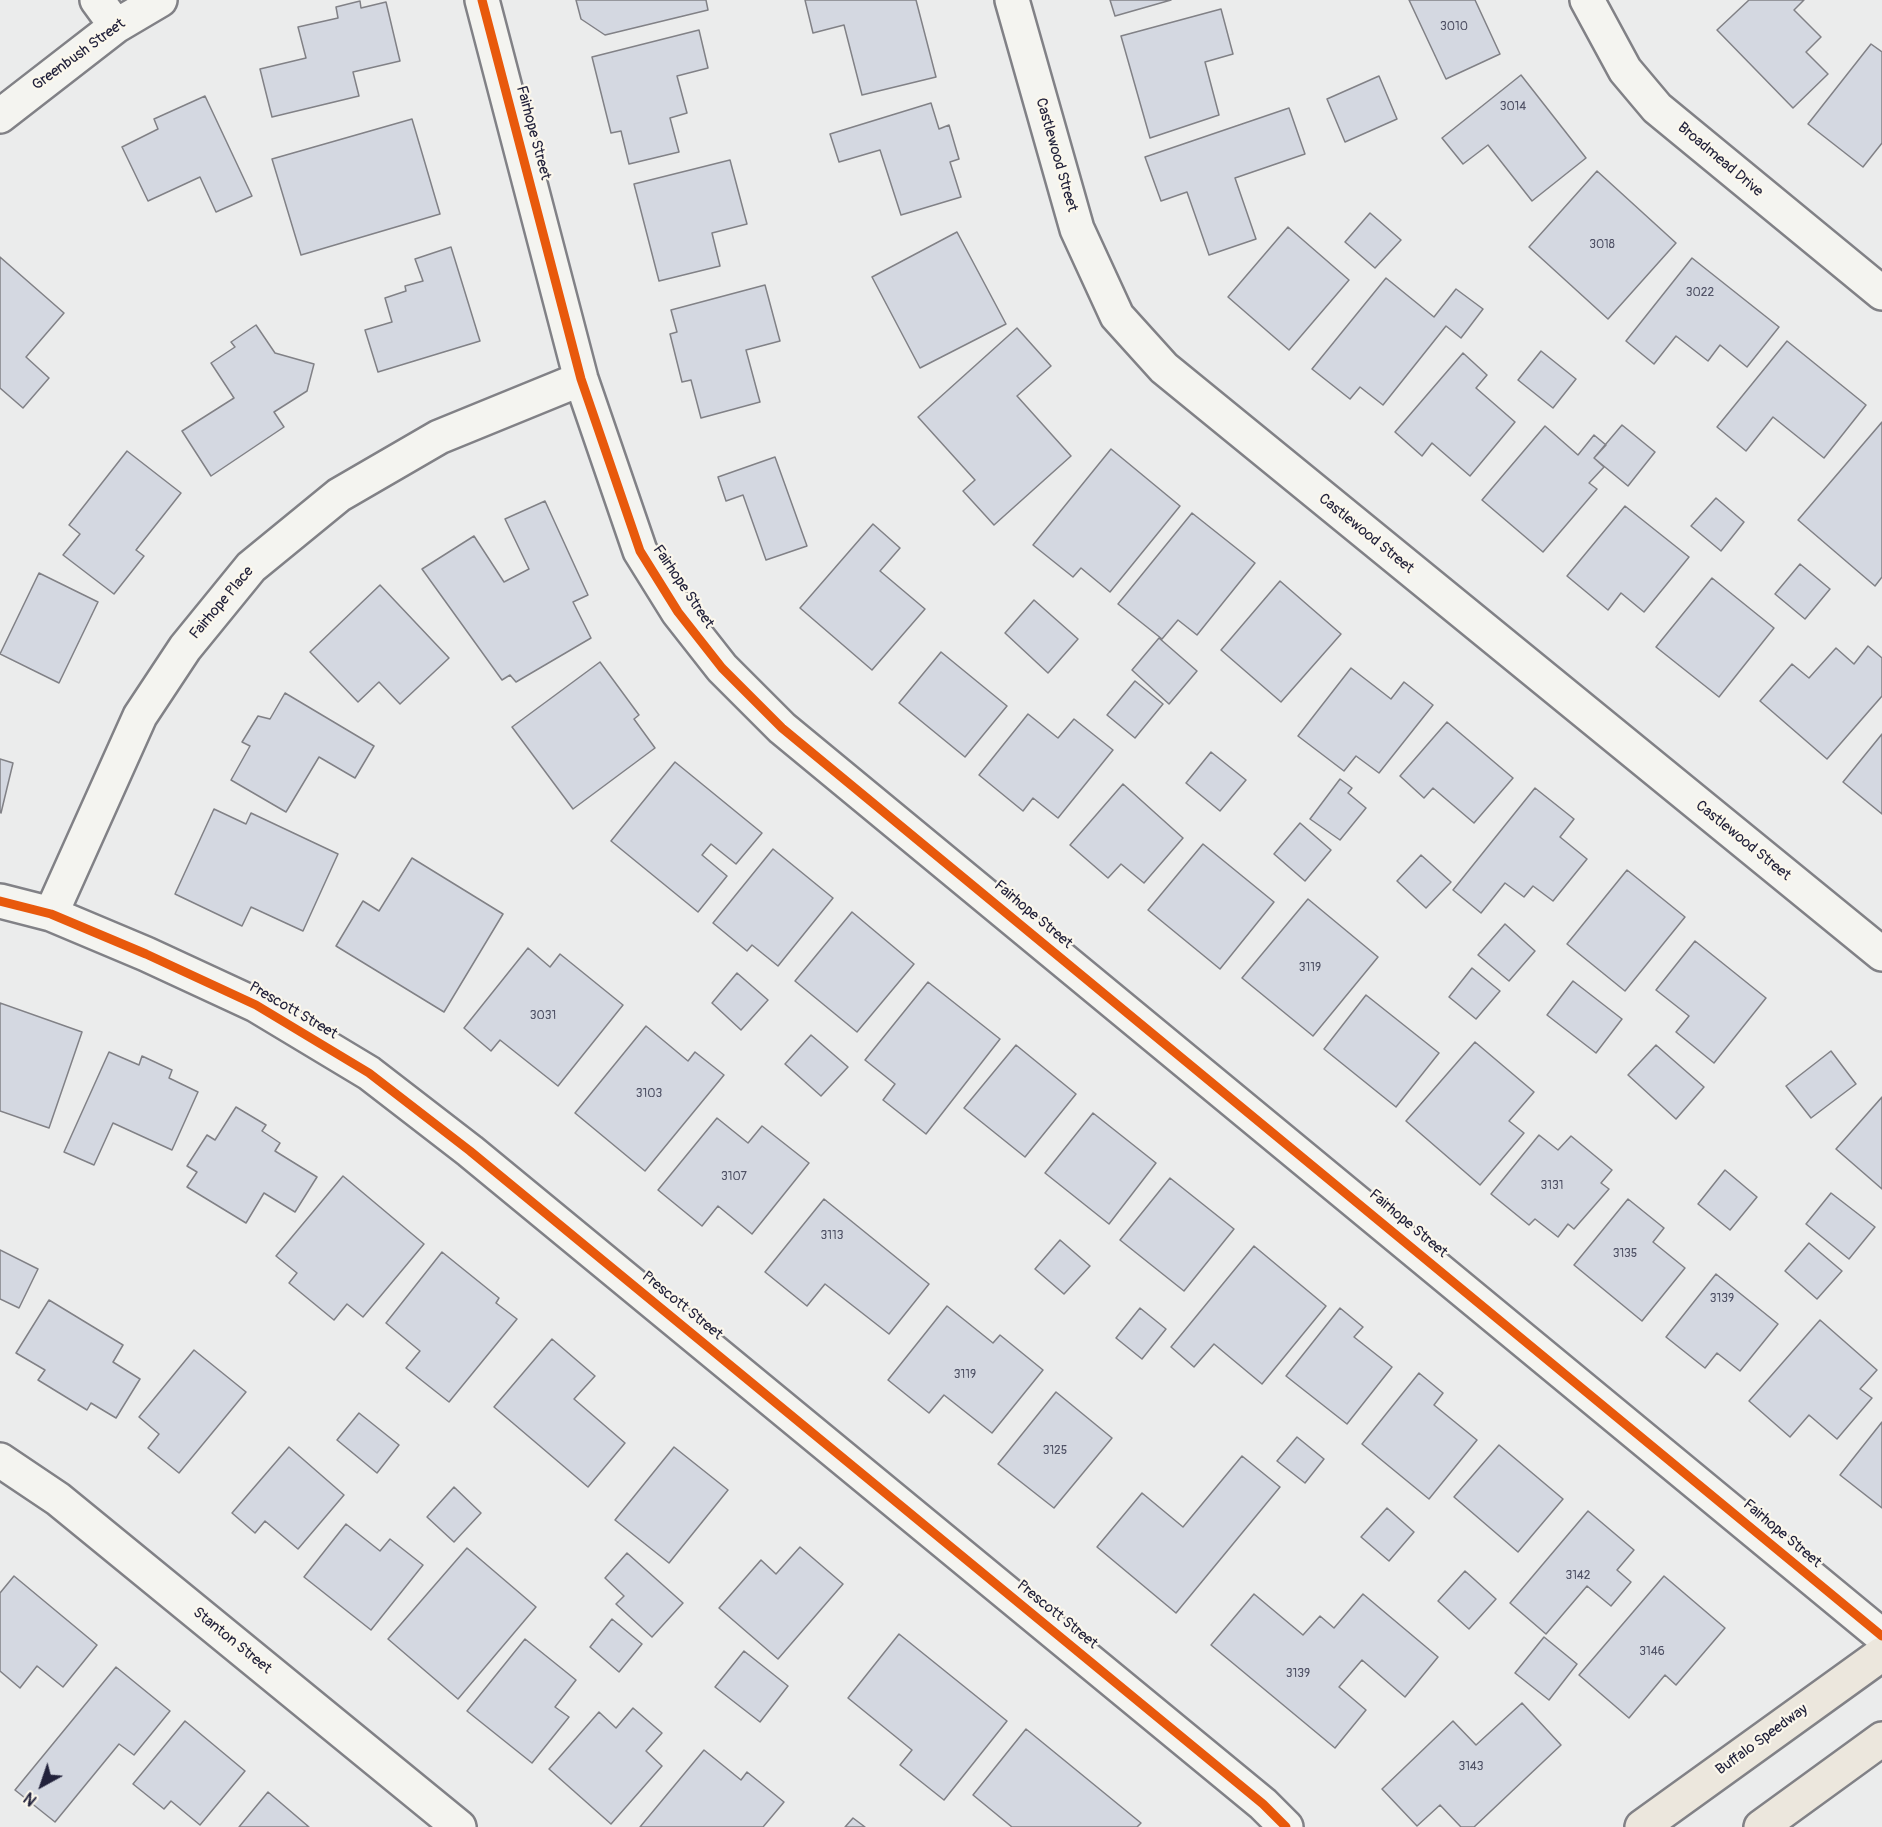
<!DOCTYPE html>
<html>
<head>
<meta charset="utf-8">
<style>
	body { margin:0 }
	#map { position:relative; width:1882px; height:1827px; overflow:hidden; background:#ebecec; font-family:Pangolin,sans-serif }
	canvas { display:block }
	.north { position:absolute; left:12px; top:1755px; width:60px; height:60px; -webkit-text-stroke:4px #fbf7ec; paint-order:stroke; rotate:220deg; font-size:16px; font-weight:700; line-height:24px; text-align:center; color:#22223b }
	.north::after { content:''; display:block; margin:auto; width:21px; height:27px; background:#22223b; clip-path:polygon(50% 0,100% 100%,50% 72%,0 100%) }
</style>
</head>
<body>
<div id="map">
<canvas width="1882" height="1827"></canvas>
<div class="north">N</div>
</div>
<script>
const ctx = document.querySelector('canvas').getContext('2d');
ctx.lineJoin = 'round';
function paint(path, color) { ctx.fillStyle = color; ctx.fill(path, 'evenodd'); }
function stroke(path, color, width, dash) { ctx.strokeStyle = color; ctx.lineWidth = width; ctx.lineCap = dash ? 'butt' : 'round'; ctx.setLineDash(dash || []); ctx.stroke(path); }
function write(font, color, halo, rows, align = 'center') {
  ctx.font = font + ' Pangolin,sans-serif'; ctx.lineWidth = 4.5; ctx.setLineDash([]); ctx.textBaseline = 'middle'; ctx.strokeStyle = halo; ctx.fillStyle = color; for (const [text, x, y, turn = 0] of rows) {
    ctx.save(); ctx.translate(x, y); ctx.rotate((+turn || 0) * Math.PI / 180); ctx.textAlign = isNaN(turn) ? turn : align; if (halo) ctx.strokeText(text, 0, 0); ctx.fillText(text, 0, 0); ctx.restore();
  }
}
const building = new Path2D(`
	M576,0H706L708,10L605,35L581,19Z
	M805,0H916L936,77L862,95L844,25L813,33Z
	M1110,0H1171L1115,16Z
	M1409,0H1475L1500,54L1446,79Z
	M1749,0H1804L1794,10L1821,37L1806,52L1828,74L1793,108L1717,30Z
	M360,1L361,8L386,2L400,61L353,72L359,96L272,117L260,69L306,58L298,27L338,18L336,7Z
	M1221,9L1233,54L1205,62L1219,115L1150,138L1121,36Z
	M699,30L708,68L677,76L687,113L670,118L679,152L629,164L621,131L611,133L592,57Z
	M1871,44L1882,52V143L1863,167L1808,124Z
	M1521,75L1586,158L1532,201L1488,145L1463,164L1442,138Z
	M1379,76L1397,119L1345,142L1327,99Z
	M205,96L252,196L216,212L200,177L148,201L122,147L158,129L154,119Z
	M931,103L939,129L949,125L959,159L950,162L961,197L901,215L880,150L839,162L830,134Z
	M1289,108L1305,154L1235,178L1256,239L1209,255L1187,192L1161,201L1145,157Z
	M412,119L440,214L301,255L272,159Z
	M730,160L747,224L712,233L720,266L659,281L634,184Z
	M1597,171L1676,243L1608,319L1529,247Z
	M1370,213L1401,240L1375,268L1345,242Z
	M1288,227L1349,280L1289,350L1228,297Z
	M957,232L1006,324L920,368L872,277Z
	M451,247L480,341L378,372L365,330L392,322L385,298L406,291L405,286L423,281L415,259Z
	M0,257L64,313L26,357L49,378L23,408L0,388Z
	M1692,258L1779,327L1747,367L1720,345L1708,361L1676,336L1654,364L1626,341Z
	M1386,278L1434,317L1456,289L1483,309L1461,338L1446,326L1383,405L1360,387L1350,399L1312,369Z
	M765,285L780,341L746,350L760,402L701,418L691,380L682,382L670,334L677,332L671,310Z
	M256,325L275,353L314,364L307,391L274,412L284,427L211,476L182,431L234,398L211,363L235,347L231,342Z
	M1017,328L1051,366L1017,396L1071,456L994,525L963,491L975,480L918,417Z
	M1787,341L1866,405L1824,458L1773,417L1746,451L1717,427Z
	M1541,351L1576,379L1553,408L1518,380Z
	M1463,353L1487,375L1476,388L1515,422L1470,476L1432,443L1422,456L1395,432Z
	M1882,422V577L1875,586L1798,520Z
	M1622,425L1655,452L1628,486L1594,458Z
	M1545,426L1578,455L1594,435L1606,445L1594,458L1604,467L1589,483L1597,489L1543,552L1482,500Z
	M1111,449L1180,506L1110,592L1081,568L1073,577L1033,545Z
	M127,451L181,493L136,550L144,556L114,594L63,555L80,534L69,525Z
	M775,457L807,546L766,560L743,495L726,501L718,477Z
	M1716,498L1744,522L1721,551L1691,526Z
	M545,501L588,595L573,602L591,638L516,682L510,675L502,680L422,569L474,536L504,582L529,569L505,519Z
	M1625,506L1689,557L1644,612L1621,593L1608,610L1567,576Z
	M1192,513L1255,563L1197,635L1178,620L1162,639L1118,604Z
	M873,524L900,548L880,571L925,609L872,670L800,608Z
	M1800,564L1830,589L1805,619L1775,594Z
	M39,573L98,602L59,683L0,654Z
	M1712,578L1774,628L1719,697L1656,647Z
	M1280,581L1341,634L1281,702L1221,650Z
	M380,585L449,658L400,704L379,682L358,702L310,652Z
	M1034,600L1078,639L1048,673L1005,633Z
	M1159,638L1197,671L1169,704L1132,670Z
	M1868,646L1882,658V696L1827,759L1760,701L1792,664L1809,678L1836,648L1854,664Z
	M941,652L1007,706L965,757L899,703Z
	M600,662L639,715L634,719L655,748L573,809L512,727Z
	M1351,668L1391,699L1404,682L1433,705L1379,773L1356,756L1344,771L1298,736Z
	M1135,681L1163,704L1135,738L1107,715Z
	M285,693L374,746L355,778L319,757L286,812L231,780L250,746L242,742L258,716L270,719Z
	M1028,714L1058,738L1074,719L1113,750L1058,818L1033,798L1023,811L979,775Z
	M1447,722L1513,778L1474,823L1433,788L1424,798L1400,776Z
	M1882,734V814L1843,782Z
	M1211,752L1246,780L1220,811L1186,783Z
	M0,759L13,763L1,813L0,812Z
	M675,762L762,833L736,864L711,844L702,855L727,876L698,912L611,841Z
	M1340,779L1352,788L1348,793L1366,808L1340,840L1310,819Z
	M1123,784L1183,838L1144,883L1121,864L1108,878L1070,845Z
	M1535,788L1574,819L1560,837L1587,859L1553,901L1533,886L1524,897L1505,883L1481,913L1453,890Z
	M214,809L246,824L251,813L338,854L303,931L251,907L242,926L175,894Z
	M1300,823L1331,850L1305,881L1274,854Z
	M1203,844L1274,902L1220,969L1148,910Z
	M773,849L833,898L778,966L752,945L747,951L713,923Z
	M1421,855L1451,882L1426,908L1397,881Z
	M412,858L503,914L444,1012L336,946L363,901L379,911Z
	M1627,870L1685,917L1625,991L1567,944Z
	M1308,899L1378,957L1313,1036L1242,978Z
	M852,912L914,964L857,1032L795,981Z
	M1505,924L1535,951L1509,981L1478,955Z
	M1695,941L1766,998L1714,1063L1676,1032L1689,1016L1656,990Z
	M528,948L550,967L560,954L623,1005L558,1086L500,1040L491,1051L464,1028Z
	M1472,968L1500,991L1476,1019L1449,997Z
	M737,973L768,1000L741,1030L712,1003Z
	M1573,981L1622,1019L1596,1053L1547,1015Z
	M928,982L1000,1039L926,1134L883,1100L895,1084L865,1060Z
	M1366,995L1439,1053L1396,1107L1324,1049Z
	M0,1003L82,1032L49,1128L0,1111Z
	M646,1026L688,1061L695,1052L724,1075L645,1171L575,1113Z
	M811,1035L848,1067L821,1096L785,1064Z
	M1475,1042L1534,1092L1509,1121L1524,1133L1480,1185L1406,1121Z
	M1016,1045L1076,1094L1025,1157L964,1108Z
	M1656,1045L1704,1087L1676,1119L1628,1075Z
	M1831,1051L1856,1084L1811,1118L1786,1086Z
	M109,1052L139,1065L142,1056L172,1070L169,1078L198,1092L172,1150L113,1123L94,1165L64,1152Z
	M1882,1097V1189L1836,1149Z
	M236,1107L266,1125L262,1131L280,1143L275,1151L317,1177L295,1212L264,1193L246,1223L187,1187L197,1172L187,1166L207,1135L215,1140Z
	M1093,1113L1156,1163L1109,1224L1045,1173Z
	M717,1118L748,1143L762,1126L809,1163L752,1234L718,1206L702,1226L658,1190Z
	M1539,1135L1558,1150L1571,1136L1612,1170L1601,1183L1609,1189L1574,1229L1568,1224L1558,1237L1535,1219L1529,1225L1491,1194Z
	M1725,1170L1757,1197L1730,1230L1698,1204Z
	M343,1176L424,1244L363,1317L347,1304L334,1320L289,1283L297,1273L276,1256Z
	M1170,1178L1234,1229L1184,1291L1120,1240Z
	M1831,1193L1875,1227L1849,1259L1806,1224Z
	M824,1199L929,1284L889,1334L825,1284L807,1306L765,1272Z
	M1628,1199L1664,1228L1653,1242L1685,1268L1642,1321L1574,1265Z
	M1060,1240L1090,1266L1064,1294L1035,1269Z
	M1809,1243L1842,1271L1817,1299L1785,1271Z
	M1254,1246L1326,1306L1262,1384L1214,1344L1194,1367L1171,1347Z
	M0,1250L38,1269L19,1308L0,1299Z
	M442,1252L499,1298L496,1303L517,1319L449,1402L406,1368L420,1351L386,1323Z
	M1716,1274L1778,1324L1740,1371L1717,1353L1705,1368L1666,1337Z
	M49,1300L123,1345L113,1362L140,1379L116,1418L91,1403L87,1410L38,1380L45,1370L16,1353Z
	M947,1306L993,1343L1000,1335L1043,1370L992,1433L944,1395L929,1413L888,1380Z
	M1140,1308L1166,1329L1142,1359L1116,1338Z
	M1340,1308L1363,1327L1354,1337L1392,1367L1347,1424L1286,1376Z
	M1820,1320L1877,1370L1860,1389L1872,1398L1837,1439L1809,1415L1790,1437L1749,1401Z
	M552,1339L595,1376L574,1399L625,1443L588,1487L494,1407Z
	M194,1350L246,1392L179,1473L148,1448L159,1434L139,1417Z
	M1419,1373L1443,1393L1434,1405L1477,1440L1429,1499L1362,1444Z
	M1056,1392L1112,1438L1054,1508L998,1464Z
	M359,1413L399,1445L377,1473L337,1440Z
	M1882,1422V1508L1840,1475Z
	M1297,1437L1324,1459L1305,1483L1277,1461Z
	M1499,1445L1563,1499L1518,1552L1454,1497Z
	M289,1447L344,1495L298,1549L265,1521L255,1533L232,1513Z
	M674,1447L728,1490L669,1563L615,1520Z
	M1242,1456L1280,1487L1176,1613L1097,1547L1142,1493L1183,1527Z
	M454,1487L481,1513L454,1542L427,1517Z
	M1387,1508L1414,1532L1389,1561L1361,1537Z
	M1588,1511L1634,1550L1617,1570L1631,1582L1611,1606L1587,1586L1546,1634L1510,1603Z
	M346,1524L380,1551L390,1539L423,1565L371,1630L304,1577Z
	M800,1547L843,1584L778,1659L719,1608L761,1560L776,1574Z
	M467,1548L536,1607L458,1699L388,1639Z
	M627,1553L683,1603L652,1637L616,1604L624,1596L605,1578Z
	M1465,1571L1496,1599L1469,1629L1438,1601Z
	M14,1576L97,1645L63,1687L37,1666L20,1688L0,1671V1593Z
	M1664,1576L1725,1628L1676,1685L1665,1675L1629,1718L1579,1675Z
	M1254,1594L1303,1635L1320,1616L1334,1628L1363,1594L1438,1657L1405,1697L1362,1660L1339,1687L1366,1710L1335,1748L1211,1645Z
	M612,1619L642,1644L619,1672L590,1647Z
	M899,1634L1007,1721L944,1800L900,1765L912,1750L848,1698Z
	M1544,1637L1577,1664L1549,1700L1515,1673Z
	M525,1639L576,1680L555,1707L569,1717L532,1763L467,1711Z
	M744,1651L788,1686L760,1722L715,1687Z
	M116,1667L170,1711L134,1755L119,1744L55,1822L15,1790Z
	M1522,1703L1561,1745L1474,1827H1461L1440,1805L1417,1826L1382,1789L1453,1721L1476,1745Z
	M633,1708L662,1733L646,1751L662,1766L611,1824L549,1769L599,1712L616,1728Z
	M185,1721L245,1771L200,1825L171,1801L164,1809L133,1784Z
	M1026,1729L1141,1823L1137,1827H1012L973,1795Z
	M704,1750L741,1780L747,1772L784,1802L763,1827H640Z
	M268,1792L309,1827H239Z
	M853,1818L865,1827H845Z`);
paint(building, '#d4d8e1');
stroke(building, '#818186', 1.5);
const minor = new Path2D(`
	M97,0L116,26
	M482,0L581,379L640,551L678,612L722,668L782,728L1882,1636
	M1012,0L1077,229L1117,316L1164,368L1882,954
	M1587,0L1625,70L1657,108L1882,293
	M0,116L116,26L160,0
	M0,901L51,914L146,954L256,1005L369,1073L470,1151L1263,1804L1286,1827
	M51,914L140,716L185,648L251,567L339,495L439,437L581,379
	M0,1460L58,1499L459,1827`);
const major = new Path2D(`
	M1642,1827L1882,1654
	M1761,1827L1882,1739`);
stroke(minor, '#818186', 38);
stroke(major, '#818186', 38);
stroke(minor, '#f4f4f0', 33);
stroke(major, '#ece7dd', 33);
stroke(new Path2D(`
	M482,0L581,379L640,551L678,612L722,668L782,728L1882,1636
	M0,901L51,914L146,954L256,1005L369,1073L470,1151L1263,1804L1286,1827`), '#e8590c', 9);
write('12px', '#4e5064', null, [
	["3010",1454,27],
	["3014",1513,107],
	["3018",1602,245],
	["3022",1700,293],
	["3119",1310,968],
	["3031",543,1016],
	["3103",649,1094],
	["3107",734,1177],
	["3131",1552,1186],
	["3113",832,1236],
	["3135",1625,1254],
	["3139",1722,1299],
	["3119",965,1375],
	["3125",1055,1451],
	["3142",1578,1576],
	["3146",1652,1652],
	["3139",1298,1674],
	["3143",1471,1767]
]);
write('15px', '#22223b', '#fbf7ec', [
	["Greenbush Street",79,55,-36],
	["Fairhope Street",533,133,75],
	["Castlewood Street",1056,155,74],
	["Broadmead Drive",1720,160,40],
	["Castlewood Street",1366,534,39],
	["Fairhope Street",683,587,56],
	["Fairhope Place",222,603,-50],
	["Castlewood Street",1743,841,39],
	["Fairhope Street",1033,915,40],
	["Prescott Street",293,1011,30],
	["Fairhope Street",1408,1224,40],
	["Prescott Street",682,1306,39],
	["Fairhope Street",1782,1534,40],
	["Prescott Street",1057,1615,39],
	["Stanton Street",232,1641,39],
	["Buffalo Speedway",1762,1740,-36]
]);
</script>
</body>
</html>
